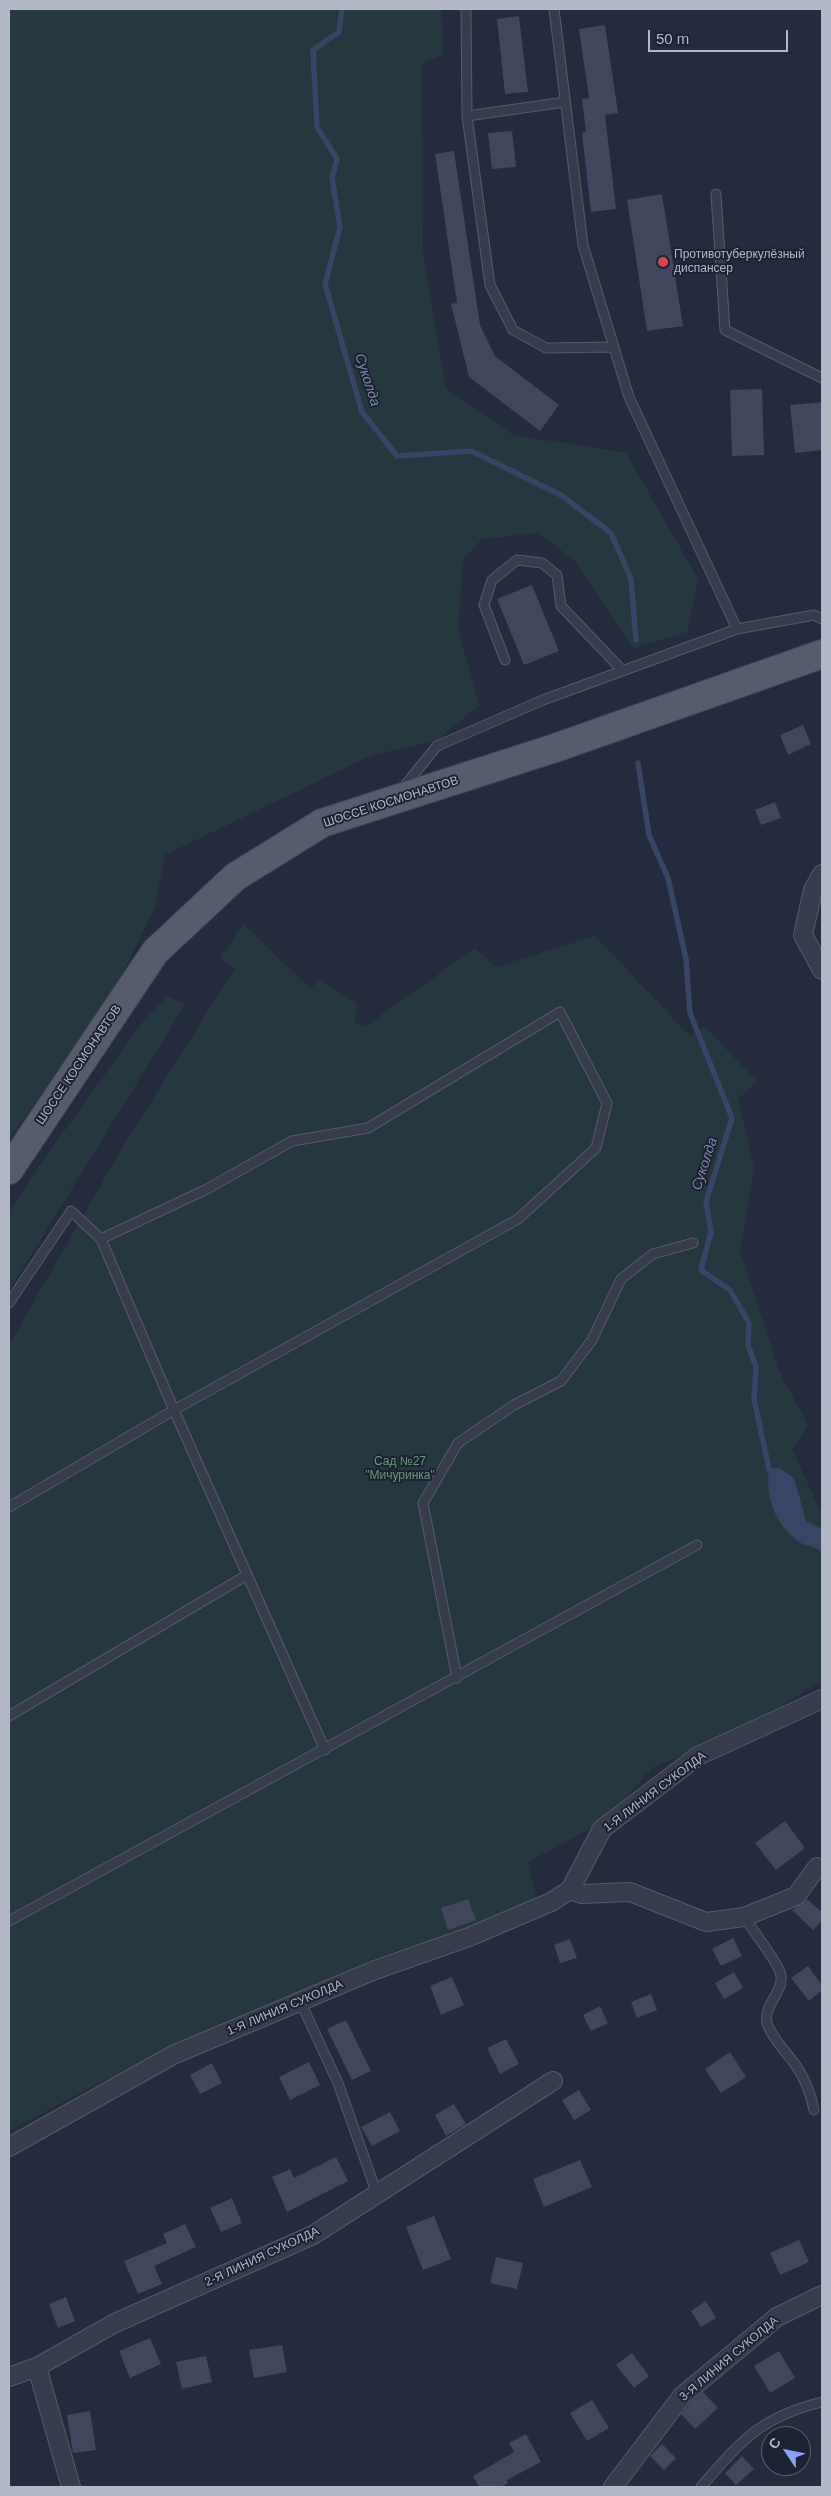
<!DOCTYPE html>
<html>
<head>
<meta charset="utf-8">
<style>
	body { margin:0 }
	#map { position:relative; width:831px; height:2496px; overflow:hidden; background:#242b3e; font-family:Helvetica,sans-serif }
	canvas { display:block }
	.frame { position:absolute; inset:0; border:10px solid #b3b8c9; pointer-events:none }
	.north { position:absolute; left:761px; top:2426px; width:50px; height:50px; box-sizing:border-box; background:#1d2233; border:1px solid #595e6f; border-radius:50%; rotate:304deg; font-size:14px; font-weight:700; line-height:20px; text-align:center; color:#b3b8c9 }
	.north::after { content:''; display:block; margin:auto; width:18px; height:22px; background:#89a2f8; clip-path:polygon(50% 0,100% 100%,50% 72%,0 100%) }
	.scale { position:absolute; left:648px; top:30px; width:140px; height:22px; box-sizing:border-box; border:2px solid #b3b8c9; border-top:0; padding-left:6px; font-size:15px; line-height:18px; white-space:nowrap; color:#b3b8c9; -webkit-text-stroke:4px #1d2233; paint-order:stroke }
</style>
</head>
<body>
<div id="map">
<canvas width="831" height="2496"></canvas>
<div class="frame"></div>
<div class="north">С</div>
<div class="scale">50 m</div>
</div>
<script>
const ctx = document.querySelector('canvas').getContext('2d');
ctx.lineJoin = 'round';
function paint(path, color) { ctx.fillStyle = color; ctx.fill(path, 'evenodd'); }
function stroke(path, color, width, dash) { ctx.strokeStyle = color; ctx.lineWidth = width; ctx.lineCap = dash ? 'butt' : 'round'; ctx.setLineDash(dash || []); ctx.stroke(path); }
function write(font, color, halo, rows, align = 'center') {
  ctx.font = font + ' Helvetica,sans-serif'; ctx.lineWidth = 4; ctx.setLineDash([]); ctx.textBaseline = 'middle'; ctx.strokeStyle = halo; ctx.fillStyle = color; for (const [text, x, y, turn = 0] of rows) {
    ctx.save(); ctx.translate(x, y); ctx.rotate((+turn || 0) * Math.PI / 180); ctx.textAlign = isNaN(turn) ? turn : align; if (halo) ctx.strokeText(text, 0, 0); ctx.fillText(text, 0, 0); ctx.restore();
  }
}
paint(new Path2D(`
	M9,9H441L443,54L422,64L423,252L446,389L513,435L626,453L698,579L687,632L633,648L576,561L537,533L482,539L463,559L458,629L479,705L437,741L372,755L165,855L155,907L112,995L9,1139Z
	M243,924L311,989L318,979L358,1005L354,1022L366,1026L475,948L496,967L595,936L690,1036L704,1026L757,1081L738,1099L754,1168L740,1251L779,1371L808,1425L792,1449L822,1515V1683L806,1690L751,1726L652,1768L605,1821L528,1862L536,1899L472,1926L376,1958L165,2050L9,2130V1345L122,1148L235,968L220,958Z
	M168,996L185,1005L9,1291V1214L32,1176L144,1020Z`), '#26383f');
paint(new Path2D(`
	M779,1468L794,1478L806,1521L822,1529V1552C815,1545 805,1547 798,1541C775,1525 765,1496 769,1469Z`), '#394567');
stroke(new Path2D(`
	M342,9L339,32L313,50L317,127L337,159L332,178L340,227L325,284L362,412L397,456L471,451L561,495L611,533L631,579L636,640
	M638,763L649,835L668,878L686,959L690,1013L732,1118L706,1202L711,1232L701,1270L730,1290L749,1323L748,1345L756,1367L754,1399L769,1469L773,1475`), '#394567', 5.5);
paint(new Path2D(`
	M519,16L528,92L505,94L497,19Z
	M605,25L618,113L605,115L616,209L591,212L582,133L586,132L582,99L589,98L579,29Z
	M512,131L516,167L492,169L488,133Z
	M454,151L480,325L495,356L559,405L540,431L469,377L451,304L457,303L435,154Z
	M662,194L683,326L647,331L627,200Z
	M762,389L764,455L732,456L730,390Z
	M822,402V450L795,453L790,405Z
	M532,585L559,651L524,665L497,599Z
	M803,725L811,744L788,755L780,735Z
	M775,802L781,818L761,825L755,810Z
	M785,1821L805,1848L776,1870L755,1843Z
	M468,1899L476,1920L448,1930L441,1908Z
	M807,1899L822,1912V1921L813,1930L792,1910Z
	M733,1938L742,1956L721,1966L712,1949Z
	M570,1939L577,1958L560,1963L554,1945Z
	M808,1966L822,1985V1990L809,2001L791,1978Z
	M734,1972L743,1988L724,1999L715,1983Z
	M452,1977L464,2005L441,2015L430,1986Z
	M651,1994L657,2010L637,2018L631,2002Z
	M600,2006L608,2023L591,2031L583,2015Z
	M346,2020L371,2071L352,2080L327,2029Z
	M506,2039L519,2064L500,2074L487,2048Z
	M730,2052L746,2077L721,2093L705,2069Z
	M309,2062L320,2085L290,2100L279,2077Z
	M212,2063L222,2083L200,2094L190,2075Z
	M579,2090L591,2110L574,2120L562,2100Z
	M454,2104L466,2124L446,2136L435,2115Z
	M390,2112L400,2131L372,2146L361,2127Z
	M336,2157L348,2181L287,2212L272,2177L290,2169L294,2178Z
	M580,2160L592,2187L544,2207L533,2179Z
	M232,2198L242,2223L221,2232L210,2208Z
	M434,2216L451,2259L423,2270L406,2227Z
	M185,2224L196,2247L154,2266L162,2284L138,2294L124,2261L167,2243L163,2234Z
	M799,2240L809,2262L780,2275L770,2253Z
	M496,2257L523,2263L517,2289L490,2283Z
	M66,2297L75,2321L58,2328L49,2304Z
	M706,2301L716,2318L701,2327L691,2311Z
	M150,2338L161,2364L130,2378L119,2351Z
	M282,2345L287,2372L254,2378L249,2350Z
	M779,2351L795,2378L770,2393L754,2366Z
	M632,2353L649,2376L634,2388L616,2365Z
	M206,2356L212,2382L182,2389L176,2362Z
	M703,2392L718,2408L695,2429L681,2414L690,2403Z
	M592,2400L609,2428L587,2441L570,2413Z
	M90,2411L96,2450L73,2453L67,2415Z
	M526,2434L541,2462L507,2480L508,2483L501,2487H479L473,2476L514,2452L509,2443Z
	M662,2444L676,2458L664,2470L650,2456Z
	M742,2456L754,2469L736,2485L725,2473Z`), '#40475e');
const lane = new Path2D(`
	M466,9L467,116
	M554,9L583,245L629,397L737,629
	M565,102L467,116L490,285L513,330L546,348L614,347
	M716,194L725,330L822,378
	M505,660L484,605L492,580L517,560L542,563L557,575L561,606L623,671
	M402,789L437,746L543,700L737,629L814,615L822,619
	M9,1303L71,1211L101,1239L174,1410L325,1750
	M9,1507L174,1410L518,1219L596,1148L607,1103L560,1012L368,1128L292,1141L207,1189L101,1239
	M457,1678L423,1503L458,1443L514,1405L561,1381L592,1340L621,1279L653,1254L693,1243
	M9,1716L247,1575
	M744,1917C752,1929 776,1960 780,1972C787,1991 760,2006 768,2026C775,2042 788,2054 797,2067C806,2081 811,2095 814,2110
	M9,1921L697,1545
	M300,2001L338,2083L377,2194
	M701,2487C741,2441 760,2417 822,2402`);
const street = new Path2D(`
	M822,874L813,890L803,935L822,970
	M570,1890L582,1894L630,1892L706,1922L744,1917L796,1896L817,1867
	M9,2147L173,2055L375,1970L469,1937L551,1902L570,1890L602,1829L698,1756L822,1699
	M37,2367L71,2487
	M9,2377L37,2367L115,2323L313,2235L553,2081
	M613,2487L682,2396L777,2317L822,2295`);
const primary = new Path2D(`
	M9,1170L155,952L235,877L322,823L555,748L822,654`);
stroke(lane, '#565b6c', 11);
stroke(street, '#565b6c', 20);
stroke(primary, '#414657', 30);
stroke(lane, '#383d4e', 9);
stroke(street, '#383d4e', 18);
stroke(primary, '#565c6e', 28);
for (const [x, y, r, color] of [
	[663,262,6,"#e0444e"]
]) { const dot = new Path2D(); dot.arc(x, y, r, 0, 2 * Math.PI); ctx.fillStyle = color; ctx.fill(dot); stroke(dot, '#1d2233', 2); }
write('12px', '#b3b8c9', '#1d2233', [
	["Противотуберкулёзный",674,255],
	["диспансер",674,269]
], 'left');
write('12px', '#b3b8c9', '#1d2233', [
	["ШОССЕ КОСМОНАВТОВ",391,802,-18],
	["ШОССЕ КОСМОНАВТОВ",79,1065,-56],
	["1-Я ЛИНИЯ СУКОЛДА",655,1792,-37],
	["1-Я ЛИНИЯ СУКОЛДА",285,2008,-23],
	["2-Я ЛИНИЯ СУКОЛДА",262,2257,-25],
	["3-Я ЛИНИЯ СУКОЛДА",729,2359,-40]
]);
write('12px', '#6a9a7d', '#1d2233', [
	["Сад №27",400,1462],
	["\"Мичуринка\"",400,1476]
]);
write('italic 14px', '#7b89b1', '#1d2233', [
	["Суколда",367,380,72],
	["Суколда",705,1164,-72]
]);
</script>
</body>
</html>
